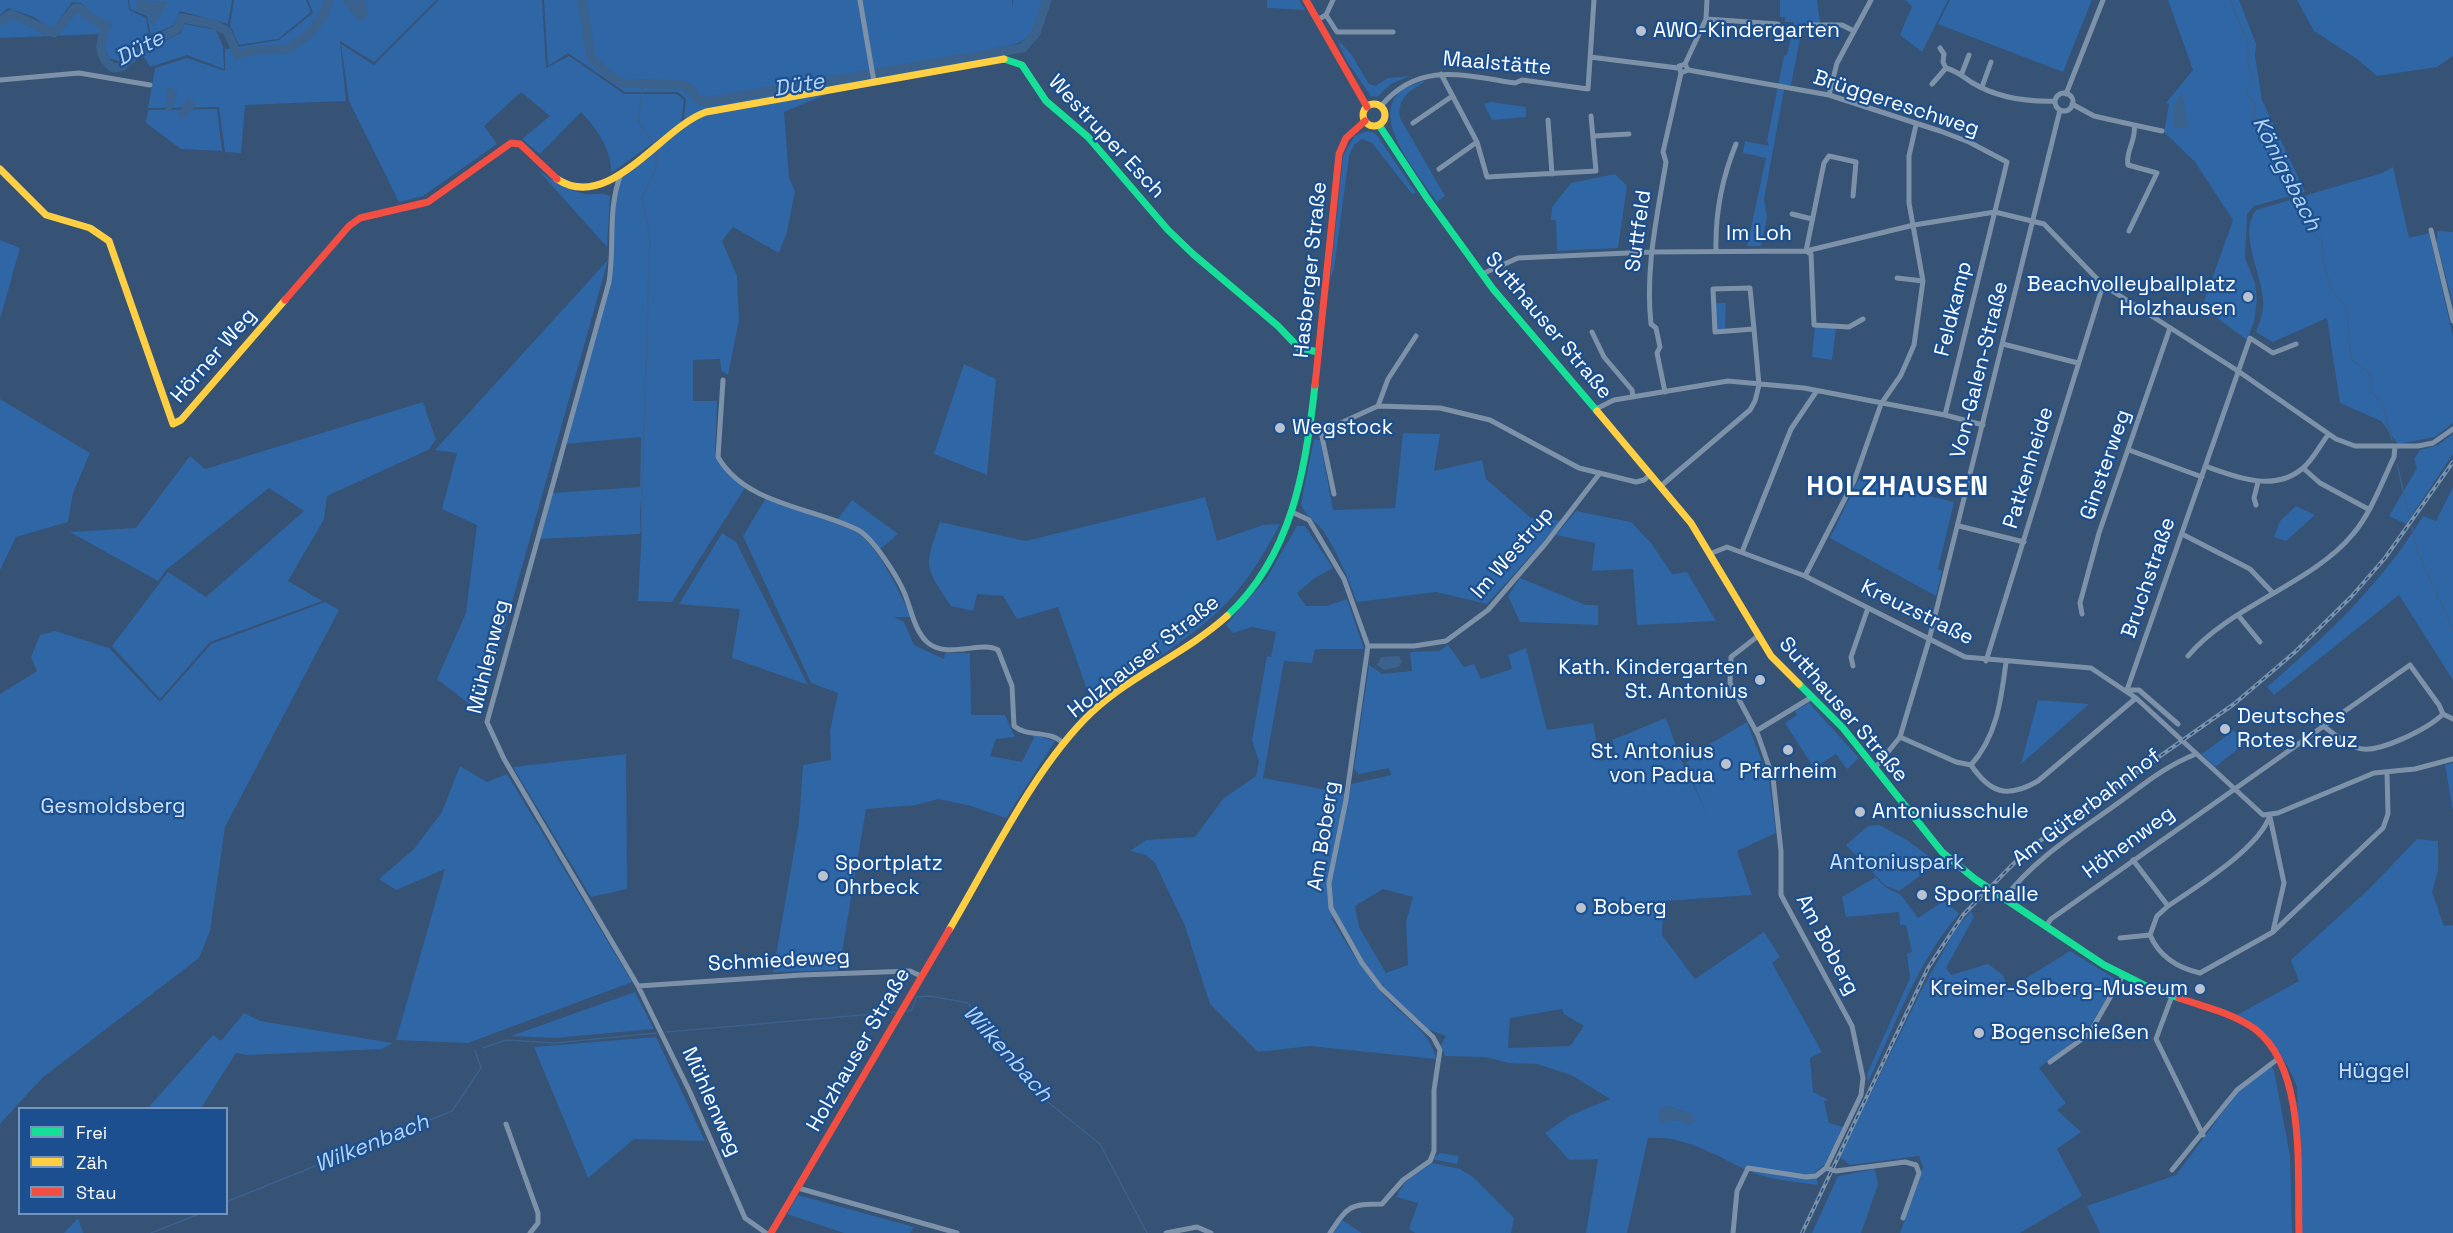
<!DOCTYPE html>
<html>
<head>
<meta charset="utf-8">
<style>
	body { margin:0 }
	#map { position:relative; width:2453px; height:1233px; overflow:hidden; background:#365274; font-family:"Space Grotesk",sans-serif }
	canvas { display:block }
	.legend { position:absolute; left:18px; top:1107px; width:210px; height:108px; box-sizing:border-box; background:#1b4f8f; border:2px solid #7695bc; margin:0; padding:8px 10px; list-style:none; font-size:18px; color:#fff }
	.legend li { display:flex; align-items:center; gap:12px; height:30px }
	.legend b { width:30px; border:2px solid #7695bc }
</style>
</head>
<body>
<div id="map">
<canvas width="2453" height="1233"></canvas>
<ul class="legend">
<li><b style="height:8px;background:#16e098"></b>Frei</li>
<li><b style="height:8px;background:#ffcf43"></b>Zäh</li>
<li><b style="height:8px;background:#f24e42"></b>Stau</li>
</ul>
</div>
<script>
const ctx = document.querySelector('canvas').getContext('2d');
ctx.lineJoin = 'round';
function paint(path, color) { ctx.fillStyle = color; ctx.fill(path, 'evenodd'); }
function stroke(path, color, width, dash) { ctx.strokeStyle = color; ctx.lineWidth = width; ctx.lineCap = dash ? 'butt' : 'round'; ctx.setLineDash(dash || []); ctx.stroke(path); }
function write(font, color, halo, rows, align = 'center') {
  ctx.font = font + ' "Space Grotesk",sans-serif'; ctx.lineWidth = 4.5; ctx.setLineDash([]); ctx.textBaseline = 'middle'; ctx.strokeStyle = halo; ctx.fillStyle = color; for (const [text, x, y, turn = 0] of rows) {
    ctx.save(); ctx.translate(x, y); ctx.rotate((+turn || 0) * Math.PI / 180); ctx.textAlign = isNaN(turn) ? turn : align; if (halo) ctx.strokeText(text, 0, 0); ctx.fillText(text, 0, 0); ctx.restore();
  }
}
paint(new Path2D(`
	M0,0H128L129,10L146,18L149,36L130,49L119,61L109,58L103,44L111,23L93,15L81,3L72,2L52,30L34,17L8,8L0,15Z
	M129,0H232L228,24L180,11L174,25L151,35L147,16L130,9Z
	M234,0H306L311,12L278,39L239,45L230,25Z
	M308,0H436L374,62L340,41L346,101L245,105L241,153L225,152L219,107L148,108L155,68L187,58L225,71V49L279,40L313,13Z
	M439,0H542L546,68L569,56L624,94H677L684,100L681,123L611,173C612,150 597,129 581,112L540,154L522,139L550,116L521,92L484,126L497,144L423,196L399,202L349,101L341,44L374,65Z
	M544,0H1012L1013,9V0H1043C1032,32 1034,43 997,48L998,62L834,91L784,112L789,178L795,191L787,232L779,253L733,227L722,241L737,276L739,320L728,375L721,370L720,359L693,360V401H717L715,458L745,488L672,602L638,601L642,528L640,500V534L540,539L552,493L640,487L641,437L565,444L609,282L611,213L621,172L683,126L686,99L678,92H625L568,53L548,66Z
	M1267,0H1299L1305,10L1267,8Z
	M1780,0H1817L1820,23H1803L1791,85H1785L1764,199L1767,218L1761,246H1747L1766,158L1743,153L1745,141L1769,146L1767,141L1784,56L1787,55L1794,22H1785V17H1780Z
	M1905,0H1948L1922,52L1900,35L1912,6Z
	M1950,0H2092L2063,72L1938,24Z
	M2168,0H2239L2256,44L2255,56L2262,100L2305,192L2254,206L2247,214L2245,258L2255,283L2257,300L2254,322L2247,340L2202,307L2233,220L2195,162L2164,132L2169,104L2166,103L2193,70Z
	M2297,0H2453V56L2437,67L2377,76L2357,59L2314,31Z
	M76,10L89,21L103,26L99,34L0,38V25L12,17L44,34H56Z
	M184,24L216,30L223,47L224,69L187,55L150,67L141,52L181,33Z
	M1337,39L1351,54L1369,84L1375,86L1388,78L1410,76L1391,84L1377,97L1371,96L1346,60Z
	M1423,81L1425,82C1409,91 1397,98 1400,118L1445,196L1437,202C1420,176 1368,119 1401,91C1407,86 1416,84 1423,81Z
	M1491,102L1526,107V117L1492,120L1484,104Z
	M217,109L222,151L181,149L146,123L148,110Z
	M1368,131L1376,134L1416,193L1412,194L1372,143L1362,139L1354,145L1349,156L1334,269L1330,280L1343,156L1354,136Z
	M2393,167L2409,238L2429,233L2453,336V423L2435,437L2398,444L2381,421L2340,403L2327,318L2273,342L2256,332C2260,321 2264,311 2263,300C2262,274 2238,233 2256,210L2382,173Z
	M538,170C551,180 566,189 581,193C591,196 600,192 610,196L607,247Z
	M1615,174L1627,186L1618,248L1557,251L1556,220H1551L1552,207L1571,183Z
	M2437,231L2453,232V304L2437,244Z
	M0,240L20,248L0,319Z
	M608,260L481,713L437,679L466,613L477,525L442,509L457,453L435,450Z
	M1714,303H1726L1725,329L1717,330Z
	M1815,326L1836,328L1832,360L1812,357Z
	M964,364L996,379L987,475L934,454Z
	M0,399L90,453L73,493L68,522L16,537L0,570Z
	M423,402L436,440L428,450L327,496L324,519L288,581L322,601L210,642L160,699L112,646L168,572L206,597L304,511L269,488L166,570L158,581L70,532L136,528L190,456L205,469Z
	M1403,433L1440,434L1434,471L1482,460L1486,479L1531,518L1562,521L1487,604L1436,592L1357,602C1348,578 1338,554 1324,532C1317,521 1303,515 1301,503L1314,439L1320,440L1333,510L1395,508Z
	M2453,434V454L2406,524L2389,516L2417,468L2414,459L2420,450L2438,445Z
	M1859,479L1954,502L1938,569L1942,571L1936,596L1830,538Z
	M2453,487V680L2399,595L2274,695L2267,687C2326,636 2382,584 2423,516L2436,521Z
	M1205,497L1217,541L1263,525L1280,524C1266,550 1252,575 1232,597C1193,640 1138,669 1091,701L1058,607L1017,619L1003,596L977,594L973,611L951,606C924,565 924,568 940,522L1026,541Z
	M766,498C795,512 828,518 856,532C876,542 902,596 911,617H894L904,622L914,645L944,659L945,653H970L971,715H1005L1015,737L996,739L990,756L1022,762L1034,738L1032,734L1055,741L1006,818L971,806L938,799L916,805L866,809L839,970L773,972L799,823L803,765L831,760L830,731L838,693L811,683L743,536Z
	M852,500L898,534L879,550L864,532L837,520Z
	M2296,506L2315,515L2286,541L2274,537L2280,521Z
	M1576,511L1631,522L1651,543L1672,574L1687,572L1716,621L1637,625L1633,569L1592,571L1595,543L1556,535Z
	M1297,526H1305L1333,568L1315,578L1297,593L1306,606H1327L1347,599L1364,649H1315L1312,663L1284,661L1263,778L1349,794L1351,784L1391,775L1389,768L1359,774L1354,769L1369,665L1382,674L1412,671L1410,652L1439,651L1448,645L1464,667L1474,664L1481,679L1512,669L1508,655L1526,648L1547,730L1593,723L1600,761L1617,758L1612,740L1666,718L1680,757L1707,814L1685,764L1708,745L1747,722L1769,780L1776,833L1737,851L1752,895L1664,901L1662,935L1695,979L1764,932L1780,957L1772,963L1822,1052L1810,1058L1813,1092L1829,1100L1824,1101L1829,1123L1843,1127L1825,1164L1815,1172L1818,1185C1796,1182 1769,1180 1749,1171C1716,1156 1685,1135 1648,1138L1627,1233H1586L1598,1159L1569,1160L1545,1133L1571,1115L1610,1099L1571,1075L1537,1064L1508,1063L1486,1057L1445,1056L1441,1045L1446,1036L1427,1029L1382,986L1385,983L1381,985L1364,962L1338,917L1331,918C1346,943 1362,969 1381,992C1399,1014 1431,1030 1436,1059L1310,1046L1258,1052L1210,1004L1185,926L1155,863L1146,855L1130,851L1146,840L1195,837L1223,799L1256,776L1259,762L1252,740L1267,656L1271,657L1276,632L1252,627L1233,633L1226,625L1266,579ZM1383,889L1413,897L1406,922L1408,965L1386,973L1359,927L1355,906ZM1562,1009L1564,1014L1584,1026L1570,1046L1508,1048L1510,1018ZM1668,1106L1693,1115L1689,1124L1678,1120Z
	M722,533L736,542L808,685L732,658L740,609L679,604Z
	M1520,578L1586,605H1598V625L1520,622L1508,596Z
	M325,602L339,610L225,827L210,931L199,958L42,1078L0,1124V694L37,671L31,657L40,635L55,631L109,648L160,702L211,644Z
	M2038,700L2089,704L2021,764Z
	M1809,703L1859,758L1847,769L1836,754L1814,768L1785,723L1797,715L1795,711Z
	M2234,730L2245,743L2215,767L2202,754Z
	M626,754L627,889L591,897L513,767Z
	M2453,763V811L2445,765Z
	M460,766L487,782L507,774L632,982L468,1043L396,1040L445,869L396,890L379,879L414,849L442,812Z
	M1879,825L1907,840L1934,860L1925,872L1899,891L1886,886L1846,845L1868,826Z
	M2417,839L2438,841V870L2432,892L2444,926L2453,925V1233H2302L2297,1087C2285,1055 2266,1032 2237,1015L2299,981L2291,960L2369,889Z
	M1876,877L1885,887L1901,895L1918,918L1945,900L1959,914C1918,960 1895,1026 1868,1082L1867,1074L1910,978L1907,954L1912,952L1906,925H1900L1899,912L1846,917L1842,897Z
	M1971,911L1974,917L1946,968L1951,975L1988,964L2003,975L2009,989L2070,951L2117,980L2088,1030L2039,1068L2066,1103L2057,1110L2081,1132L2057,1149L2082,1196L2020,1233H1900L1923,1167L1919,1156L1850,1165L1840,1157L1922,989L1956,929Z
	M635,992L654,1029L555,1038L511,1036Z
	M244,1013L260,1021L393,1043L382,1049L247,1055L236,1053L201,1108H148L213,1035L221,1041Z
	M656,1037L705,1141L634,1139L588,1178L534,1047Z
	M2271,1066L2274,1070L2290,1156L2292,1233H2100L2087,1206L2176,1175L2237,1093Z
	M1440,1153L1459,1156L1457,1164L1432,1159Z
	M1432,1163L1460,1169L1473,1177L1514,1218L1511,1233H1415L1409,1229L1418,1203L1396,1197L1405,1182Z
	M1875,1169L1878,1185L1861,1233H1812L1838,1176Z
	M798,1195L914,1227L910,1233H844L787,1214Z
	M78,1218L83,1233H64Z
	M1342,1220L1362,1233H1333Z`), '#2f66a5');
paint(new Path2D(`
	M137,0L168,2L153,27L149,15L136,10Z
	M169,87L177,91L172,109L167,112L165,109L168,98L166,90Z
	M2182,92L2188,129L2173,127V107Z
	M188,97L196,106L185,117L180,119L178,115Z
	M1399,656L1402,662L1399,667L1384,670L1377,665L1381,657Z
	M1668,1106L1693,1115L1695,1121L1689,1125L1678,1120L1659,1123V1109Z`), '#3b618d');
stroke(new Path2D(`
	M2230,0L2248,44V63L2253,79L2245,93L2255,103L2254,116L2263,124V139L2272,148L2310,219L2312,233L2322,240L2323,260L2332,291L2346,306L2351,359L2370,374L2371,391L2382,403L2392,440
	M643,84L638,121L654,144
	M2397,464L2410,519
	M2412,527L2418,553L2453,629
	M641,532L650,237L642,198L656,170V152
	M904,1011H911L917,997L930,996L968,1003L995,1045L1038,1094L1100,1144L1147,1233
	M666,1032L897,1012
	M483,1048L506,1040L555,1043L657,1033
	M226,1202L452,1111L481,1068L475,1050
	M151,1233L199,1214`), '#3b618d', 1.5);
stroke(new Path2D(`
	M348,0L360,16L363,14L361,0
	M582,0L591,57L608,75L623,83L684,85L693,92L697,99L705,102L1023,48L1036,33L1047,0
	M0,21L11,14L54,33L75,8H79L92,19L106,25C100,42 96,56 113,68L121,67L147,45L177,29L182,18L213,24L227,31L238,55L255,50L288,49L310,33L323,16L329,0`), '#3b618d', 9);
stroke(new Path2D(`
	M860,0L874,82
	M1326,15L1337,32H1393
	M1706,19L1778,24
	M1317,20L1326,15L1333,0
	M1808,25H1842L1854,31
	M1940,48L1944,54L1943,62L1946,68
	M1590,57L1678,68
	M1685,64L1688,70L1681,73L1679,66L1685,64L1706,19L1707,0
	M1688,70L1829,95L1940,131L1969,142L2007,162L1945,415
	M1962,73L1969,55
	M1441,74L1477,142L1487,177L1596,171L1591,116
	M0,80L79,73L150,85
	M1932,84L1946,68C1957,71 1962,76 1971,82C1997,98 2026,102 2055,101
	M1982,87L1991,62
	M2055 102a9 9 0 1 1 18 0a9 9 0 1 1-18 0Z
	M2066,94L2103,0
	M1829,95L1837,63L1871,0
	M2072,104L2094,116L2134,125C2137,140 2125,151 2128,165L2157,173L2129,231
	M1381,106C1419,61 1463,75 1515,83L1522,80L1588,89L1594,0
	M1548,120L1552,174
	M1413,123L1451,97
	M2134,125L2162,131
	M1594,136L1629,134
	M1439,169L1477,142
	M621,174C607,209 615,245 609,282L487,722L504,759L638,986L690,1092L745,1218L766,1233
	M1853,196L1856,162L1829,156L1824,163L1806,251L1811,254L1814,325L1849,327L1863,319
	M1792,214L1812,219
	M2431,230L2453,321
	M1716,251C1715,213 1722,178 1736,144
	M1482,274L1518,258L1650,252L1806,251L1914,225L1995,212L2044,224L2103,285L2238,371L2336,439L2355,446H2418L2433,443L2453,429
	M1897,278L1923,281
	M1592,332L1604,357L1632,390L1633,397
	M2003,344L2078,363
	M723,380L718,457C746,505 812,507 858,530C873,538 897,576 904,592C911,608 914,630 927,642C947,660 981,640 998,650L1012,686L1014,726C1028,738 1048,729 1063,743
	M1665,392L1657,353L1660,347L1656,328L1651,324C1645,269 1657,217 1666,162L1663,152L1681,73
	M1378,406L1388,379L1416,336
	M1596,409L1614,400L1728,381L1804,388L1945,415L1983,425
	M1311,432H1321L1378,406L1440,408L1490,420L1579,468L1636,482L1644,480L1651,474
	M1321,432L1334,494
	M2129,450L2202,477
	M2205,466C2236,477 2274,493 2303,468C2313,460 2320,445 2328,435
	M2303,468L2320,483L2368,509
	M1662,485L1750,410L1755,401L1759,385L1754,329L1715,332L1713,289L1750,288L1754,329
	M2256,505L2254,498L2258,482
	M1294,513L1309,520L1344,579L1368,646L1346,800L1329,883L1331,908L1362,963L1381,988L1433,1037L1440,1050L1434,1090V1151L1430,1161L1403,1180L1382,1204C1349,1204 1348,1206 1330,1233
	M1959,526L2024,542
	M2182,534L2250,569L2273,593
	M1742,552L1791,429L1816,392
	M1712,553L1727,547L1805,576L1965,657L2091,668L2136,698L2263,815L2278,813L2374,773L2415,769L2453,759
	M1805,576L1854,481L1881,404L1901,375L1914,345L1923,281L1909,203V156L1916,125
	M2082,614L2080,603L2099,533L2170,328
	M2238,615L2260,642
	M1368,646H1414L1446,641L1488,610L1546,543L1600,473
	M2188,656C2230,606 2313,583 2353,534C2371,513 2382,482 2394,457L2395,446
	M1986,661L2103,285
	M2006,662C2001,700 1997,736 1971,765C1990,793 2007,799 2038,781L2136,698
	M1853,666L1851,657L1868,608
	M2178,724L2139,690H2127L2250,338L2273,353L2296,344
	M2322,725C2333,733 2345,744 2358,748C2377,755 2429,728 2443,714
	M1756,731L1812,697
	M1900,737L1956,762L1971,765
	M1875,768L1900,737L1929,640L2060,110
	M2270,817L2284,883L2273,931
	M2133,860L2168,906C2196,887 2260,848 2270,815
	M2004,899C2033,860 2075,834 2114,806C2142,786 2163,767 2196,754
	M2046,926L2051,919L2410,665L2439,705L2443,714L2453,719
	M2150,935C2159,956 2178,968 2200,973L2273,932L2383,828L2388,814L2387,772
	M2150,935L2157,916L2168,906
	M2120,938L2150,935
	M638,986L802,975L910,971L921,976
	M2172,996L2156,1039L2203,1135
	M2050,1062L2089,1034L2123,975
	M506,1124L538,1213V1223L530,1233
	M1826,1168L1836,1171L1905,1162L1916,1165L1919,1173L1903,1218
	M2172,1170L2237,1090L2279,1058
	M798,1188L957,1233
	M1166,1233L1197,1227L1211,1233
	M1733,1233L1737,1191L1748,1168L1806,1177L1816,1176L1826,1168L1861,1095L1863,1078L1852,1026L1781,895V851L1773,778L1758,735L1730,683L1731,657L1758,636`), '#7d92a8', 5);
stroke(new Path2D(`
	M1004,59L1022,65L1046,101L1088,137L1168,230L1193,254L1278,326L1299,348L1318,352
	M1379,125L1427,198L1493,289L1597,411
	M1227,616C1292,556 1306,469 1315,385
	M1799,684L1843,728L1942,852L1975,879L2104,965L2150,988L2179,998`), '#16e098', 7);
stroke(new Path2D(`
	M1363 115a11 11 0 1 1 22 0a11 11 0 1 1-22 0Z
	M0,169L46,215L90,228L109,241L173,424L181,420L285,300
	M557,179C609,214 662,127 706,112L1004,59
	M1597,411L1691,523L1771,656L1799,684
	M949,930C990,861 1035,766 1092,712C1133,674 1186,653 1227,616`), '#ffcf43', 7);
stroke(new Path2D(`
	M1306,0L1367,107
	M285,300L349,226L360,218L428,202L511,143L520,144L557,179
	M1315,385L1339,154L1346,138L1365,121
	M2179,998C2204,1007 2233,1013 2255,1029C2307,1069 2297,1173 2299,1233
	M771,1233L949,930`), '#f24e42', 7);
const rail = new Path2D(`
	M1802,1233L1928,968L1963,915L2027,850L2234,704L2295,652L2351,597L2385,558L2453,462`);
stroke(rail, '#7e92a7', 4);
stroke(rail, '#1b4f8f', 1.5, [4.5]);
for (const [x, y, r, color] of [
	[1641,31,6,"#b9c2ce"],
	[2248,297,6,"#b9c2ce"],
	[1280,428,6,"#b9c2ce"],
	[1760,680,6,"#b9c2ce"],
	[2225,729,6,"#b9c2ce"],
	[1788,750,6,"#b9c2ce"],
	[1726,764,6,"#b9c2ce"],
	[1860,812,6,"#b9c2ce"],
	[823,876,6,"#b9c2ce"],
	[1922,895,6,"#b9c2ce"],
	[1581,908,6,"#b9c2ce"],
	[2200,989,6,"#b9c2ce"],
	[1979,1033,6,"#b9c2ce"]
]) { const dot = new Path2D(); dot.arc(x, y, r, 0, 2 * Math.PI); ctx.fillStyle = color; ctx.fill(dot); stroke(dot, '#1b4f8f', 2); }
write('21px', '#fff', '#1b4f8f', [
	["AWO-Kindergarten",1653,31],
	["Beachvolleyballplatz",2236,285,"right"],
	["Holzhausen",2236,309,"right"],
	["Wegstock",1292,428],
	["Kath. Kindergarten",1748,668,"right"],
	["St. Antonius",1748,692,"right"],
	["Deutsches",2237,717],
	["Rotes Kreuz",2237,741],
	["St. Antonius",1714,752,"right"],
	["von Padua",1714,776,"right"],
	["Pfarrheim",1788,772,"center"],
	["Antoniusschule",1872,812],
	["Sportplatz",835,864],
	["Ohrbeck",835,888],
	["Sporthalle",1934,895],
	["Boberg",1593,908],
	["Kreimer-Selberg-Museum",2188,989,"right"],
	["Bogenschießen",1991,1033]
], 'left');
write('21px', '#fff', '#1b4f8f', [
	["Maalstätte",1497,64,5],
	["Brüggereschweg",1896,104,18],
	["Westruper Esch",1106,137,47],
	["Suttfeld",1639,231,-82],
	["Im Loh",1759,234],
	["Hasberger Straße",1311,270,-84],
	["Feldkamp",1954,309,-76],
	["Sutthauser Straße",1548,326,50],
	["Hörner Weg",214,356,-49],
	["Von-Galen-Straße",1980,370,-76],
	["Ginsterweg",2106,465,-71],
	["Patkenheide",2029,468,-73],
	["Im Westrup",1513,553,-49],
	["Bruchstraße",2149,578,-71],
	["Kreuzstraße",1917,613,26],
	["Mühlenweg",489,657,-76],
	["Holzhauser Straße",1144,657,-38],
	["Sutthauser Straße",1843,710,49],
	["Am Güterbahnhof",2087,808,-37],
	["Am Boberg",1324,836,-81],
	["Höhenweg",2129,843,-36],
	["Am Boberg",1827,945,62],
	["Schmiedeweg",779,961,-3],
	["Holzhauser Straße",859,1050,-60],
	["Mühlenweg",711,1102,66]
]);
write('21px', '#cfe3fa', '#1b4f8f', [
	["Gesmoldsberg",113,807],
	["Antoniuspark",1897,863],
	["Hüggel",2374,1072]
]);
write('italic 22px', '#b5d3f5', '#1b4f8f', [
	["Düte",140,49,-28],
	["Düte",799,86,-10],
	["Königsbach",2286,174,63],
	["Wilkenbach",1007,1054,48],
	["Wilkenbach",372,1144,-22]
]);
ctx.letterSpacing = '1.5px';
write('bold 27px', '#fff', '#1b4f8f', [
	["HOLZHAUSEN",1898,488]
]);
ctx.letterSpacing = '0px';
</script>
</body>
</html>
